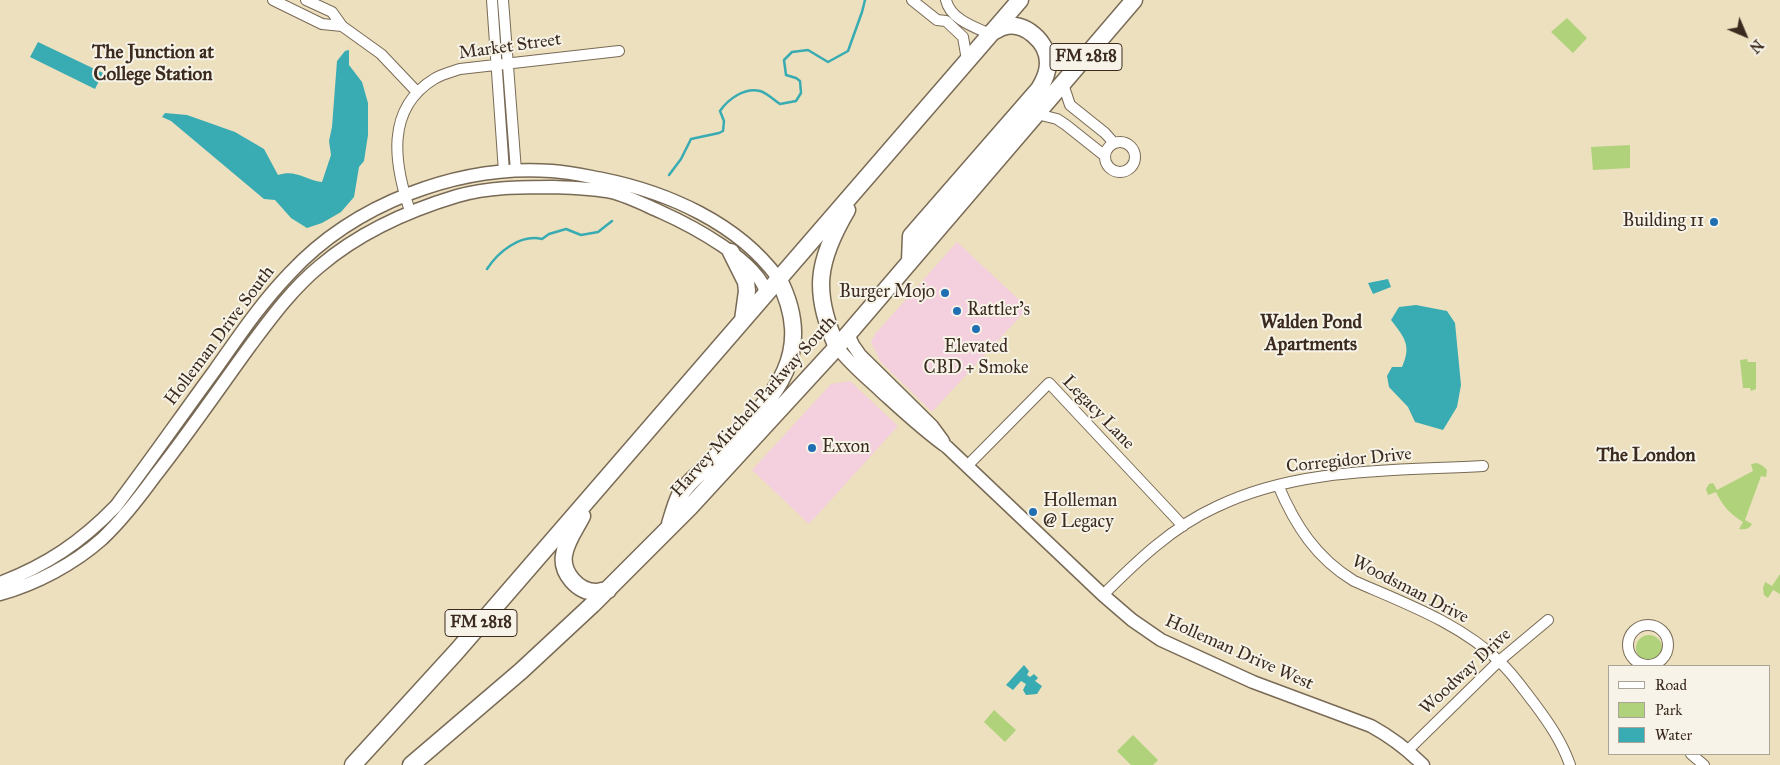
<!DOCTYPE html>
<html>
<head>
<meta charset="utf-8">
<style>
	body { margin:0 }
	#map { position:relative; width:1780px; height:765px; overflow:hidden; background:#ece0be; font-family:"IM FELL Great Primer",serif }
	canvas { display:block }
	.legend { position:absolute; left:1608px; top:665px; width:162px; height:90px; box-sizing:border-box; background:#f7f3e8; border:1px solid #aca397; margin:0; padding:6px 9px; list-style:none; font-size:15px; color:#3b2a1e }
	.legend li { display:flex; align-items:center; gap:10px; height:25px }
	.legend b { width:25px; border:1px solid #aca397 }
	.north { position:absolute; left:1720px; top:10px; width:50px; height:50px; -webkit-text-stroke:4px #f7f3e8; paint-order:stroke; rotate:135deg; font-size:14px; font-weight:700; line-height:20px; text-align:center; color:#3b2a1e }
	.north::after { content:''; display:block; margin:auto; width:18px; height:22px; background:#3b2a1e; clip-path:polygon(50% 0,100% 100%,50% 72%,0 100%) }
</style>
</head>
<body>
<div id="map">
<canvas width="1780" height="765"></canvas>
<ul class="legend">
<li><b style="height:6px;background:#fff"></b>Road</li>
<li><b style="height:14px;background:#afd27b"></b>Park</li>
<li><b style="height:14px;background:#39abb2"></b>Water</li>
</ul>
<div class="north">N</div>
</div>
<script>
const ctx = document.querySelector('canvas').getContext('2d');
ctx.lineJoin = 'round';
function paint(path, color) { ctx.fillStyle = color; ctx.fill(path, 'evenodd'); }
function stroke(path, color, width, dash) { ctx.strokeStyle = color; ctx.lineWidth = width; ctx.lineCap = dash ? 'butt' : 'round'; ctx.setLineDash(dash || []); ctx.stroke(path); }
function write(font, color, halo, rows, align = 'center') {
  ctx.font = font + ' "IM FELL Great Primer",serif'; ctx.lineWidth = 4; ctx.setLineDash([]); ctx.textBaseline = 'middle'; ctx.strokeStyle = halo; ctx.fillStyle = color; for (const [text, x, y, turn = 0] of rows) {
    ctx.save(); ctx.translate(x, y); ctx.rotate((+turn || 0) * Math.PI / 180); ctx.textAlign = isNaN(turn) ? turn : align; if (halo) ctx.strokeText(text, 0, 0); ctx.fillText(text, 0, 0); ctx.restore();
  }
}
paint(new Path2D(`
	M957,242L1028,308L932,412L880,361L871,342L875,334Z
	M850,381L898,426L809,524L752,470L831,384Z`), '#f4cfdd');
paint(new Path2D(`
	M1567,18L1587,38L1573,53L1551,32Z
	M1630,145V168L1593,170L1591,147Z
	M1747,359L1748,362H1756V389L1751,391L1750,388H1743L1740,360Z
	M1757,463L1763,466L1767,470L1766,477L1761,476L1745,520L1752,524C1749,529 1745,530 1739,529L1743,522C1730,514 1722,505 1716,492L1708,495L1706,489L1709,484L1713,483L1717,490L1753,471L1751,464Z
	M1780,574V594L1773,590L1768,598L1764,595L1763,588L1765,582L1772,586Z
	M1636 648a13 13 0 1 1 26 0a13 13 0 1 1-26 0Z
	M994,710L1016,730L1005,742L984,722Z
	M1133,735L1158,760L1153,765H1131L1117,751Z`), '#afd27b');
paint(new Path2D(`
	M38,42L103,73L95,89L30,57Z
	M349,50V65L362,82L368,103V135L364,161L359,167L354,197L341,212L322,223L307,228L291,218L275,200L264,199L171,121L162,117L165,113L187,115L235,132L264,149L278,175C296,169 305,180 322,182L331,155L329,141L332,127L337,61L345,51Z
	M1388,279L1391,287L1373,294L1368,283Z
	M1416,305L1447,311L1455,323L1461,385L1457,407L1443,430L1415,422L1408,407L1389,387L1387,376L1392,367H1402C1412,345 1404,337 1391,320L1399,307Z
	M1024,665L1029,671L1027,675L1030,677L1034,674L1038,678L1035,681L1042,686L1037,694L1026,695L1023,690L1026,684L1021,681L1013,690L1006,685Z`), '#39abb2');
stroke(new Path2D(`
	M669,175L681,159L691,139L719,133L723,131L724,121L720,111C728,99 745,87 760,91C767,93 774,100 780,104L796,101L801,93L800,81L796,78L786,75L784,60L792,52L808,50L828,62L848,51L862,12L865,0
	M487,269C498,252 520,234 542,239L549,234L566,229L581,235L598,232L612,221`), '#39abb2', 2.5);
const minor = new Path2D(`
	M273,0L322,24L342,26
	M306,0L332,12L342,26L381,54L417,92
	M492,0L504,172
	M503,0L516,171
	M912,0L937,20L946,21L963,37L967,60
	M946,0C950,19 974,27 990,34
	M1063,84L1070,105L1105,133L1114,143
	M1037,114L1057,119L1066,125L1105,156
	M1105 157a15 15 0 1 1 30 0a15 15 0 1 1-30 0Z
	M410,211C394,164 385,109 434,79C442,74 451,72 460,69L619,51
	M967,466L1049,383L1183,526
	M1278,485C1295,525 1316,558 1354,581C1404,603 1460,623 1500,662C1513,674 1523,689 1534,703C1549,723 1562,742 1570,765
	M1103,595C1136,562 1172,527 1216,507C1298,467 1394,471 1483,466
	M1628 645a20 20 0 1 1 40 0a20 20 0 1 1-40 0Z
	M1408,750L1499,661L1548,620
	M1691,754L1704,765`);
const tertiary = new Path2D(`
	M848,334L853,345L860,355L932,426L943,441
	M837,347C850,364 866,377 881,391C903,411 923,430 947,447L1103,595L1132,620L1161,640L1253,682L1371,726C1391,737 1407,749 1423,765
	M0,583C47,565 81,542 116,506C150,461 182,415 215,370C239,336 261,303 290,273C354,204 458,164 552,171C569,172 586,176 602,179C667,192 738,223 778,278
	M0,594C36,584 74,564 102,539C122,520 139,498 155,476C188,434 218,390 250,346C271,318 292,289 320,266C360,232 407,211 457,196C489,187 520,187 553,187C573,188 592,188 611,192C628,196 645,205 661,212C690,225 759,261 766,293`);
const trunk = new Path2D(`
	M731,252L746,282L747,291L743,320
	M910,261L911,236L1039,89C1044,81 1048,73 1048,63C1048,42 1024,20 1003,27C999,28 996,31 992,32
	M837,347C812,292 817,261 847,210
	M582,516C576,528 566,541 564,555C561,573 578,592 596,592C600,592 604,590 608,590
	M670,524C673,514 676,503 680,495C686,484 700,473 709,464C762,407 822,363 778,278
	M353,765L457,651L1020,0
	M411,765L521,671L592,605L690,507L837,347L1134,0`);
stroke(minor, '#796a56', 12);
stroke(tertiary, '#796a56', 15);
stroke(trunk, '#796a56', 19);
stroke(minor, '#fff', 10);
stroke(tertiary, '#fff', 12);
stroke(trunk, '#fff', 16);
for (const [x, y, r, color] of [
	[1714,222,5,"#1f6fb2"],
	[945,293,5,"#1f6fb2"],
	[957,311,5,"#1f6fb2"],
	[976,329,5,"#1f6fb2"],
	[812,448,5,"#1f6fb2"],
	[1033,512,5,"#1f6fb2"]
]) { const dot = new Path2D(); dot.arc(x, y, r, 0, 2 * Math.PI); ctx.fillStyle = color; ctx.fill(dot); stroke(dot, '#f7f3e8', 2); }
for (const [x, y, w] of [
	[1086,57,72],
	[481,623,72]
]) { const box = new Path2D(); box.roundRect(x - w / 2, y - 13.5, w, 27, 4); ctx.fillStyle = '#f7f3e8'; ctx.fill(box); stroke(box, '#3b2a1e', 1); }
write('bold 16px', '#3b2a1e', null, [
	["FM 2818",1086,57],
	["FM 2818",481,623]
]);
write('18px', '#3b2a1e', '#f7f3e8', [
	["Market Street",510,47,-8],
	["Holleman Drive South",220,336,-53],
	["Harvey Mitchell Parkway South",754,407,-48],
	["Legacy Lane",1098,413,46],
	["Corregidor Drive",1349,461,-6],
	["Woodsman Drive",1410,590,27],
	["Holleman Drive West",1239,653,24],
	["Woodway Drive",1466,672,-43]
]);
write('18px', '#3b2a1e', '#f7f3e8', [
	["Building 11",1704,222,"right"],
	["Burger Mojo",935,293,"right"],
	["Rattler's",967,311],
	["Elevated",976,348,"center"],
	["CBD + Smoke",976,369,"center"],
	["Exxon",822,448],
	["Holleman",1043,502],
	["@ Legacy",1043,523]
], 'left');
write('bold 19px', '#3b2a1e', '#f7f3e8', [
	["The Junction at",153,53],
	["College Station",153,75],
	["Walden Pond",1311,323],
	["Apartments",1311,345],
	["The London",1646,456]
]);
</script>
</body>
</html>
